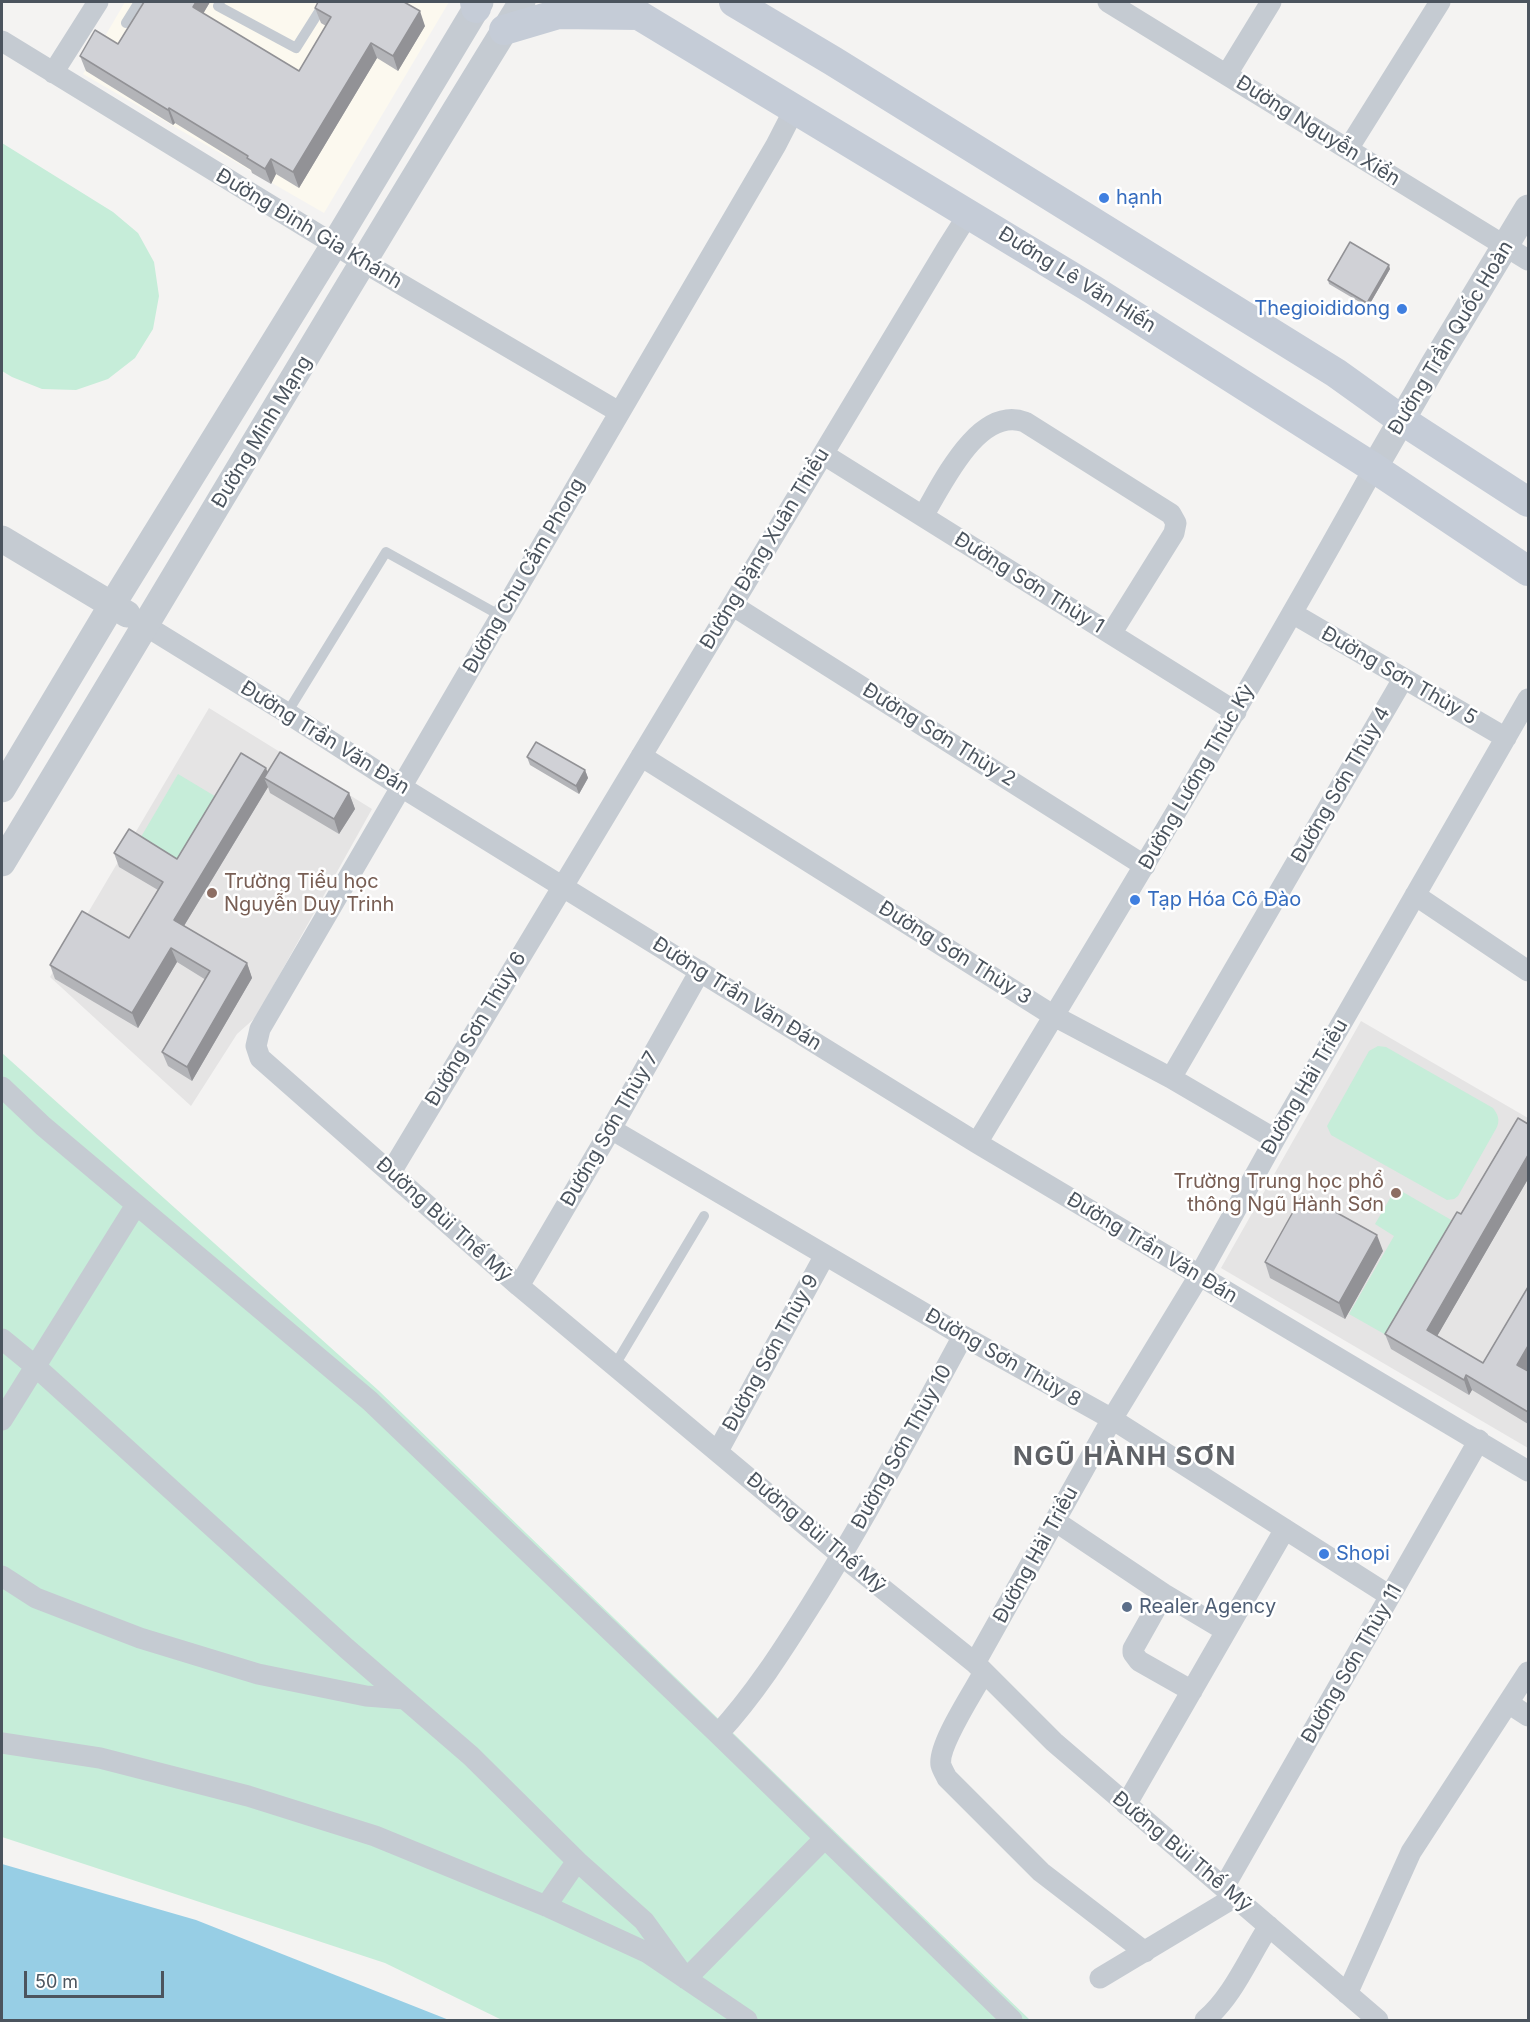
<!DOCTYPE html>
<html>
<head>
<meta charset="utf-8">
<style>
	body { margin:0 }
	#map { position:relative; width:1530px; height:2022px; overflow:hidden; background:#f4f3f2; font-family:Inter,sans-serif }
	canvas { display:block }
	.frame { position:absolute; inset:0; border:3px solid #4b545e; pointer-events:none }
	.scale { position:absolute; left:24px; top:1971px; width:140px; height:27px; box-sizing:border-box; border:3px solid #4b545e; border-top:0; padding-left:8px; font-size:18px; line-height:21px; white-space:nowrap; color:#4b545e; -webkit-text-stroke:4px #fff; paint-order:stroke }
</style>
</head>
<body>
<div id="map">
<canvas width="1530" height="2022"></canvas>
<div class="frame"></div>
<div class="scale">50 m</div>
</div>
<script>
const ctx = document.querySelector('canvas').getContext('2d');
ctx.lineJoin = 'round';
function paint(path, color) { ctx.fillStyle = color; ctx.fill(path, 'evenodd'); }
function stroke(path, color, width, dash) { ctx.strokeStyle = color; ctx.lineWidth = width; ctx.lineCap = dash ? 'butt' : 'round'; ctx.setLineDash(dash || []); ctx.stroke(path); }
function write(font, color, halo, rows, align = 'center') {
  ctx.font = font + ' Inter,sans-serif'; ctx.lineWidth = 5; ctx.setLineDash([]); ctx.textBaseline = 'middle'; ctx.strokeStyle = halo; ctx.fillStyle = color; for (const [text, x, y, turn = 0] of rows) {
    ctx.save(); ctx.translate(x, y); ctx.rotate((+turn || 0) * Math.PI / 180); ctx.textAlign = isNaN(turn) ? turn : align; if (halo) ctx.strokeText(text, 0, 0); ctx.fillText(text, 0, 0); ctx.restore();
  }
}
paint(new Path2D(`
	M125,2H449L324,213L83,74Z`), '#fcf9ef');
paint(new Path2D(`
	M209,708L372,809L256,1017L237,1034L191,1106L50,977Z
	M1361,1021L1528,1118V1448L1221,1268Z`), '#e5e4e4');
paint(new Path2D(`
	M2,143L113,212L138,233L154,262L159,296L153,329L135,358L108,379L76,390L42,389L12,377L2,371Z
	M178,774L223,801L182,868L138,842Z
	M1378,1046L1386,1047L1493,1108C1498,1115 1500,1119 1497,1127L1458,1196L1454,1199L1447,1200L1331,1135L1327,1126L1369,1051Z
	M2,1053L378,1390L1030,2020H502L385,1963L2,1837Z
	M1396,1188L1453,1221L1393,1339L1349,1314L1394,1236L1375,1224Z`), '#c6edd9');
paint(new Path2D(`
	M2,1864L196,1920L449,2020H2Z`), '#97cee5');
stroke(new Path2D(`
	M220,2L218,6L296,48L325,2
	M126,23L139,2
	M287,713L386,552L501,616
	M615,1365L704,1216`), '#c5cbd2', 10);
stroke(new Path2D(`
	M1108,2L1528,260
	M2,41L363,262L619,412
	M53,73L98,2
	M1227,74L1271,2
	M795,108L776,145C603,439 434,735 260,1029L256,1046L260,1058L519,1286L842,1556L975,1663L1054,1742L1378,2020
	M1348,149L1440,2
	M823,454L1236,712
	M923,516C942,485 978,405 1025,422L1171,514L1176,523L1174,533L1111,634
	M732,605L1145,866
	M1292,613L1506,738
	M146,626L287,713L403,788L977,1143L1528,1471
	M641,756L1054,1016L1171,1078L1275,1139
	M1415,895L1528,971
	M1171,1078L1403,679
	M2,1087L43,1126L370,1401L718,1734L1012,2020
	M611,1129L963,1336L1112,1419L1390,1596
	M977,1143C1112,920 1247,697 1374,468
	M391,1172L947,248L969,213
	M519,1286L611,1129L700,971
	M2,1339L35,1366L346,1648L471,1756L577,1861
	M2,1420L136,1205
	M718,1451L825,1255
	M1055,1521L1164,1594L1226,1631
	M2,1576L36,1598L140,1638L258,1674L366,1696L405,1699
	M1164,1594L1133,1649V1653L1139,1661L1192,1691
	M975,1663L1112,1419L1199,1276L1275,1139L1528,699
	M984,1672C974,1691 937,1746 941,1765C942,1769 945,1774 947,1778L1041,1872L1145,1952
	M1508,1703L1528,1716
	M718,1734C754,1695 782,1651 811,1605C866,1518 914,1426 963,1336
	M2,1743L100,1758L248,1796L375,1836L546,1906L648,1953L747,2020
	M1126,1805L1285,1529
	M1224,1887L1479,1440
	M546,1906L577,1861L644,1921L686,1979L825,1838
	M1100,1978L1235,1897
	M1347,1994L1411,1852L1528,1672
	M1205,2020C1234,1995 1248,1958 1269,1926`), '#c5cbd2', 21);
stroke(new Path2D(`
	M1374,468L1434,364L1528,208
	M2,539L127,614
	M2,789L112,605L334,245L480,2
	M2,863C176,577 345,287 522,2`), '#c5cbd2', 27);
stroke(new Path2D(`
	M475,2L476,8
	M617,2L1092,289L1374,468L1528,571
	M734,2L833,61L1336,373L1403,421L1528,502
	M504,30L558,14L639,15`), '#c5ccd7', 30);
paint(new Path2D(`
	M144,2H210L203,14L299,71L326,26L321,23L315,8L425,26L398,71L377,58L299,188L276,174L271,184L252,173L251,170L175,123L173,125L86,71L80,56L118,44Z
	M1390,269L1368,307L1329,284L1328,280Z
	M527,757L585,770L588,778L579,794L530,765Z
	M267,772L349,793L355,809L339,834L270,793L268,787L184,926L247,963L252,978L192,1081L168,1066L162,1052L206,980L177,962L138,1028L55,979L50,965L129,938L158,890L119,867L114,853L177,859Z
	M1528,1124V1179L1437,1336L1483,1363L1528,1287V1424L1472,1390L1469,1395L1391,1349L1385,1334L1461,1214Z
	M1383,1251L1345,1319L1270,1278L1265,1262Z`), '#b3b4b8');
paint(new Path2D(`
	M196,2H210L198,22L193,7Z
	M420,11L425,26L398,71L393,56Z
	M371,43L377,58L299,188L293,172Z
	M169,108L175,123L173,125L168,110Z
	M271,159L276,174L271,184L265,169Z
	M1389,265L1390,269L1368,307L1367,303Z
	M266,768L271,781L264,778L268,787L179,934L174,920Z
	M585,770L588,778L579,794L576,786Z
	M349,793L355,809L339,834L334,819Z
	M171,948L177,962L138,1028L132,1013Z
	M247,963L252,978L192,1081L187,1067Z
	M1528,1155V1179L1432,1345L1427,1330Z
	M1377,1235L1383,1251L1345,1319L1339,1303Z
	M1528,1346V1370L1523,1380L1517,1365Z
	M1466,1375L1472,1390L1469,1395L1464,1380Z`), '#929296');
const building = new Path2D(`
	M144,2H196L193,7L299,71L331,17L315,8L318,2H404L420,11L393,56L371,43L293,172L271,159L265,169L247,158L248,156L169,108L168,110L80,56L95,30L118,44Z
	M1350,242L1389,265L1367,303L1328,280Z
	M536,742L585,770L576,786L527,757Z
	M280,752L349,793L334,819L264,778Z
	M241,753L266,768L174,920L247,963L187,1067L162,1052L210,971L171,948L132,1013L50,965L82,911L129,938L163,882L114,853L129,829L177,859Z
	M1518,1118L1528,1124V1155L1427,1330L1483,1363L1528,1287V1346L1517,1365L1528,1371V1412L1466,1375L1464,1380L1385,1334L1457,1212L1461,1214Z
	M1303,1194L1377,1235L1339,1303L1265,1262Z`);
paint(building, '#d0d1d6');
stroke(building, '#929296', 1.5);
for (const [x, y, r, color] of [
	[1104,198,6,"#3f7fe0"],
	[1402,309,6,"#3f7fe0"],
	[212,893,6,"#8d6e63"],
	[1135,900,6,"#3f7fe0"],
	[1396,1193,6,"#8d6e63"],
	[1324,1554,6,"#3f7fe0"],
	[1127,1607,6,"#5c6f8a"]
]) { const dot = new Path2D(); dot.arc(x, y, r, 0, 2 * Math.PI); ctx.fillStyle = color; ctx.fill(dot); stroke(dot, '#fff', 2); }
write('20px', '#4b545e', '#fff', [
	["Đường Nguyễn Xiển",1318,131,32],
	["Đường Đinh Gia Khánh",309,229,31],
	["Đường Lê Văn Hiến",1077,280,32],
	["Đường Trần Quốc Hoàn",1451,338,-59],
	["Đường Minh Mạng",262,432,-59],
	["Đường Đặng Xuân Thiều",765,549,-59],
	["Đường Chu Cẩm Phong",524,576,-60],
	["Đường Sơn Thủy 1",1029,583,32],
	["Đường Sơn Thủy 5",1399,676,30],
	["Đường Sơn Thủy 2",939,735,32],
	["Đường Trần Văn Đán",325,738,32],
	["Đường Lương Thúc Kỳ",1197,777,-60],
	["Đường Sơn Thủy 4",1341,785,-60],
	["Đường Sơn Thủy 3",955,953,32],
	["Đường Trần Văn Đán",737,994,32],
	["Đường Sơn Thủy 6",476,1029,-59],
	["Đường Hải Triều",1305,1087,-60],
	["Đường Sơn Thủy 7",610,1129,-60],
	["Đường Bùi Thế Mỹ",444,1220,42],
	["Đường Trần Văn Đán",1152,1248,31],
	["Đường Sơn Thủy 9",771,1353,-61],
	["Đường Sơn Thủy 8",1003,1358,30],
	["Đường Sơn Thủy 10",902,1447,-61],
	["Đường Bùi Thế Mỹ",816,1533,40],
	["Đường Hải Triều",1036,1555,-61],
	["Đường Sơn Thủy 11",1352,1664,-60],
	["Đường Bùi Thế Mỹ",1182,1852,40]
]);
write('20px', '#366cbe', '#fff', [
	["hạnh",1116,198],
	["Thegioididong",1390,309,"right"],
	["Tạp Hóa Cô Đào",1147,900],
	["Shopi",1336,1554]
], 'left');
write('20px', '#785e54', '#fff', [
	["Trường Tiểu học",224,882],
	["Nguyễn Duy Trinh",224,905],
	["Trường Trung học phổ",1384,1182,"right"],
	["thông Ngũ Hành Sơn",1384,1205,"right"]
], 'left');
write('20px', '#4e5e75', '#fff', [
	["Realer Agency",1139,1607]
], 'left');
ctx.letterSpacing = '1.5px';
write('bold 26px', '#5f6267', '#fff', [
	["NGŨ HÀNH SƠN",1125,1457]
]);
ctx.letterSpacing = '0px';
</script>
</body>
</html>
